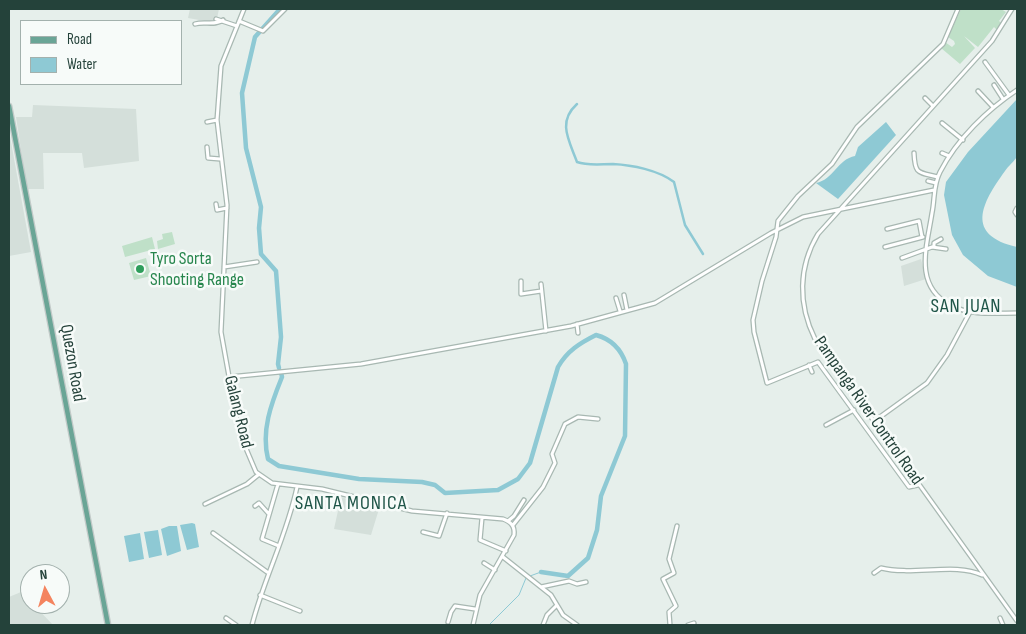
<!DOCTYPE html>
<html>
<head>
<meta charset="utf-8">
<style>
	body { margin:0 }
	#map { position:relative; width:1026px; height:634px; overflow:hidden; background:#e6efeb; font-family:"Sofia Sans Condensed",sans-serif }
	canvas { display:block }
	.frame { position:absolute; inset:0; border:10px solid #24423a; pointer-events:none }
	.legend { position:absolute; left:20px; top:20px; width:162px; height:65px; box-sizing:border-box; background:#f7fbf9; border:1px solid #a3b1ad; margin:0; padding:6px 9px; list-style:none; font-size:15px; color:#24423a }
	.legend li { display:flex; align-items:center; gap:10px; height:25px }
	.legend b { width:25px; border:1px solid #a3b1ad }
	.north { position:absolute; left:20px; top:564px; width:50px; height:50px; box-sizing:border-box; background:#f7fbf9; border:1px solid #a3b1ad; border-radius:50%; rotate:354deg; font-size:14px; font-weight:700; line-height:20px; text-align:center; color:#24423a }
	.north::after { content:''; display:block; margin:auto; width:18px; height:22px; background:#f4845f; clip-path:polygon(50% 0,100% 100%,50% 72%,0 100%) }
</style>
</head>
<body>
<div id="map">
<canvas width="1026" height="634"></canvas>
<div class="frame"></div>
<ul class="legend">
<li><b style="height:6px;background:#6aa596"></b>Road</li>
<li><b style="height:14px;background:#8ec9d4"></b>Water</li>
</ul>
<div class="north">N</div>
</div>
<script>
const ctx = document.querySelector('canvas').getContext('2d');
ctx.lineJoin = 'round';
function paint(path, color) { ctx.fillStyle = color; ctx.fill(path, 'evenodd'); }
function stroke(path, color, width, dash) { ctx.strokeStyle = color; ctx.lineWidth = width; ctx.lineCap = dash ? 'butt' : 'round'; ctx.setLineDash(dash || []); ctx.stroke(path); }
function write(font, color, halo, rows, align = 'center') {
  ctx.font = font + ' "Sofia Sans Condensed",sans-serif'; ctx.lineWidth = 5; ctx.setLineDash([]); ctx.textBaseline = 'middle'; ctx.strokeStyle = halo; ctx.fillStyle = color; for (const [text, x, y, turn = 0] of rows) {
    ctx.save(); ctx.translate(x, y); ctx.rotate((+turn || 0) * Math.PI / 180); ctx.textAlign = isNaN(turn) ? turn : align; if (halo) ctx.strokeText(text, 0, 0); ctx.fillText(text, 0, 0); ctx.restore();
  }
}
paint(new Path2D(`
	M190,9H219L216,23L188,18Z
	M33,105L136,109L139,161L84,168L82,153H43L44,189H27L16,117H32Z
	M9,131L31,252L9,256Z
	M921,259L926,279L904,286L901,266Z
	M341,497L379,509L371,535L334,529Z
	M21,592L30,601V604H33L53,625H9V597Z`), '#d4dfda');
paint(new Path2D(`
	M961,9H1001L1006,12L999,21L1004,25L999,32L994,27L978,47L964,36L975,48L960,64L941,48L945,42L952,47L955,44L954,41L948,37Z
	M172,232L175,244L158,249L157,241L163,239L162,234Z
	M152,237L155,249L125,257L122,246Z
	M146,258L151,276L134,280L129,263Z`), '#bfe0c8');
paint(new Path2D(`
	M1017,99C1017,109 1020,149 1017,156C1015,161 1008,166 1005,171C981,204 965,235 1017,247V287L988,276L963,255L952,235L944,195L946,182L968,152Z
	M886,122L896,135L838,199L816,183C833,180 838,159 855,156L858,147Z
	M192,523L195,524L199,547L187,550L180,525Z
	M169,526H177L181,551L167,556L161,529Z
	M158,530L162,555L149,558L144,532Z
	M140,533L144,559L129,562L124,536Z`), '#8ec9d4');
stroke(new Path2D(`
	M530,576L541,572
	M489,625L519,595L526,578`), '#8ec9d4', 1);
stroke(new Path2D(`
	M577,104C557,122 569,140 577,162C588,166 601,164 613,164C632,165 658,170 674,182L685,225L703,254`), '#8ec9d4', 2.5);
stroke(new Path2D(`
	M279,368L278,364L281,337L276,271L261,254L259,228L261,207L246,148L242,93L255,37L280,9
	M281,372L282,377C271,404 261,431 268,459L279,466L359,479L422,482L435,485L445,493L498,490L518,479L530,463L558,367C567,351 580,343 596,335C611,339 621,349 626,364L625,436L601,496L597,530L588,558L568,576L541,572`), '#8ec9d4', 4.5);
const minor = new Path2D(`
	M244,9L221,66L217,120L227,205L221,332L239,432L256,472L272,483L322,489L412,511L503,519C511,522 515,526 514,535L480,595L473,625
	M1012,9L992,41L818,234C798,267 798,305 815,339L1017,621
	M216,19L237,26
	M239,21L263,31L285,9
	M195,24C204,21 215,26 223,20
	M985,62L1009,95
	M994,85L1003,99
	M1017,90C987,110 957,139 940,172C933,185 935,199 932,213C927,246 913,285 950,305C970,316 996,313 1017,313
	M978,91L993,107
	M925,98L932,105
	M207,122L217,120
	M942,123L963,140
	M207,147L208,158L220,159
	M914,153C915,175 918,172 938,177
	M942,153L949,156
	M928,181L936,183
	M216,204L217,210L227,208
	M1017,208L1015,212L1017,215
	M887,229L919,221L922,237
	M934,246V243L941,239
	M885,247L923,237
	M902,258L932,247L946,249
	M224,267L257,262
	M521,281V294L541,291
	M541,284L546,331
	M624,295L627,310
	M616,298L620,311
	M577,324L578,333
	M809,365L812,372
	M229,377L361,364L571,326L655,303L771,233L803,217L934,190
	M873,422L927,383L947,355L970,312
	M826,425L854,410
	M278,484L262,539L279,546
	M918,485L909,487L818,362L767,383L754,332L753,320L762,281L776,237L778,221L798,196L832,164L857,127L943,44L958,9
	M205,504L247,484L258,475
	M255,506L259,503L268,513
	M482,518L480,540L506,551
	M508,521L514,516L524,500
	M513,525L543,487L555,463L552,454L565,424L578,417L598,419
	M423,532L439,536L447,513
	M213,533L267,572
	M503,557L551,595L563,615L577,625
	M484,563L495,570
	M874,573L881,568C913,576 956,562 982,575
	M541,587L569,581L577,584L586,582
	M260,595L300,611
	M226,618L236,625
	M1000,618L1003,625
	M448,622L451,612L455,606L475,609
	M252,625C264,578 287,535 297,487
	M543,625L547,615L557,605
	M670,625L669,612L676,606L663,579L674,573L669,559L677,526
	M688,625L694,623`);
const major = new Path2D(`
	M9,106L108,625`);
stroke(minor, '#a8b8b2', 5.5);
stroke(major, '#c2cac8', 7);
stroke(minor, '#fff', 3);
stroke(major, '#6aa596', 4.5);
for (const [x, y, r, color] of [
	[140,269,5,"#2e9e5b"]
]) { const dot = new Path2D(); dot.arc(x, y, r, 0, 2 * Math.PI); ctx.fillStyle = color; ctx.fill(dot); stroke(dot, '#f7fbf9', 2); }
write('18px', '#27864d', '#f7fbf9', [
	["Tyro Sorta",150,259],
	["Shooting Range",150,280]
], 'left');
write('18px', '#24423a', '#f7fbf9', [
	["Quezon Road",72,363,80],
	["Pampanga River Control Road",868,411,55],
	["Galang Road",238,412,76]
]);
ctx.letterSpacing = '1px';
write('20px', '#1f5548', '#f7fbf9', [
	["SAN JUAN",966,307],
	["SANTA MONICA",351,504]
]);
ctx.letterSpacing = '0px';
</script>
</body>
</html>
